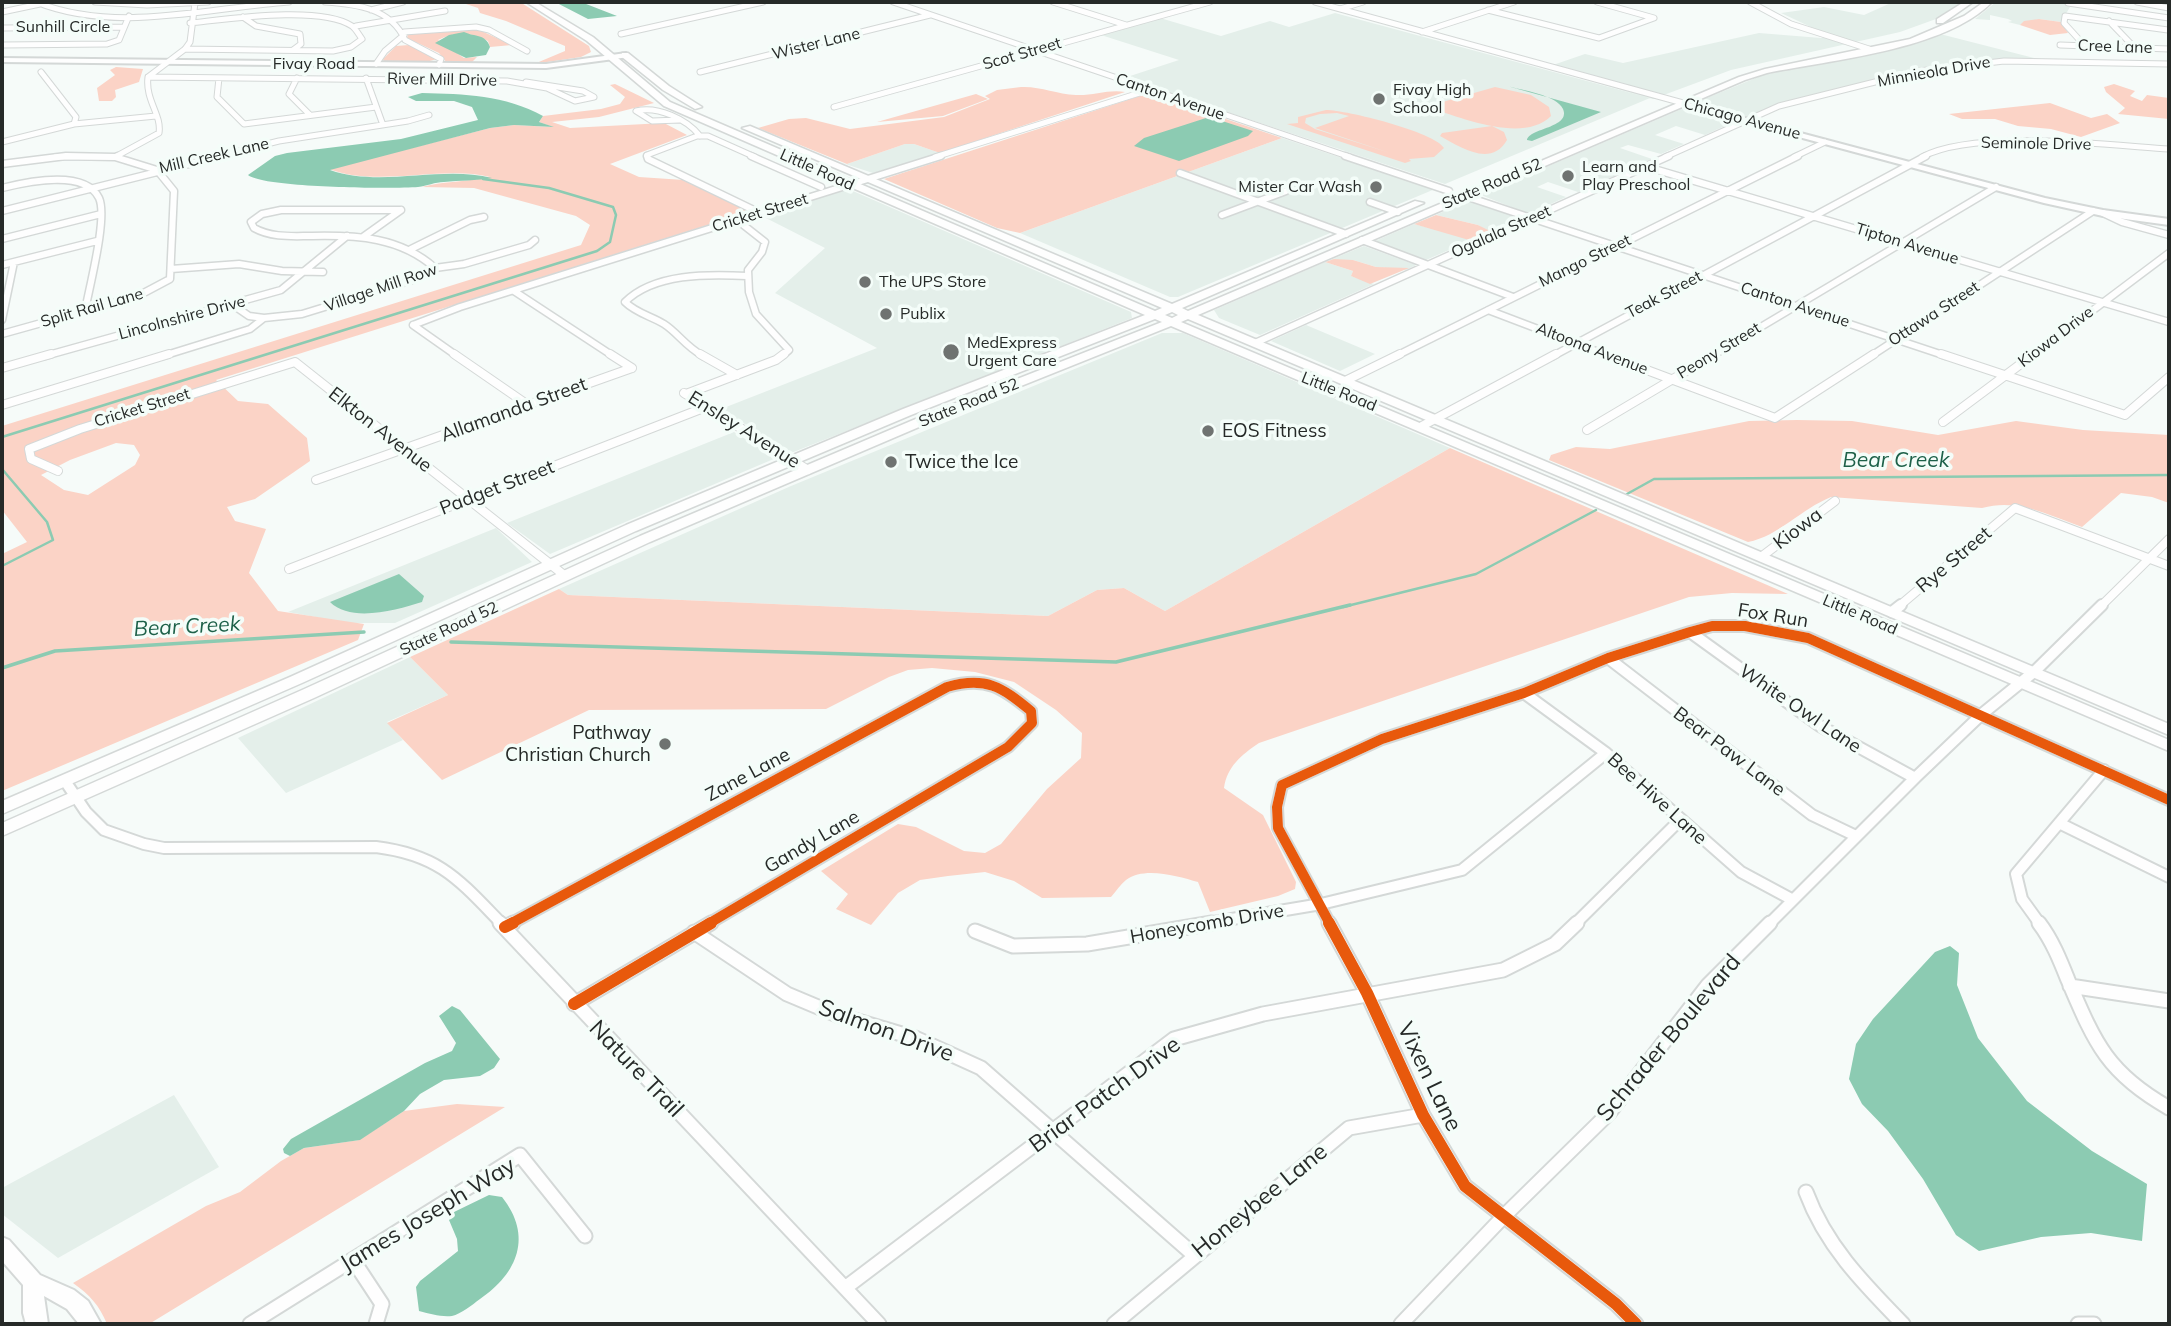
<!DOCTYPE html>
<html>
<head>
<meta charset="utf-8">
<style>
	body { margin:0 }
	#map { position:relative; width:2171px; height:1326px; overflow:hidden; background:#f6fbf9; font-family:Mulish,sans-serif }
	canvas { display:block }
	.frame { position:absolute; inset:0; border:4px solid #262a28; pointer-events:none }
</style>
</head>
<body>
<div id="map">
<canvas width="2171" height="1326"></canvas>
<div class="frame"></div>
</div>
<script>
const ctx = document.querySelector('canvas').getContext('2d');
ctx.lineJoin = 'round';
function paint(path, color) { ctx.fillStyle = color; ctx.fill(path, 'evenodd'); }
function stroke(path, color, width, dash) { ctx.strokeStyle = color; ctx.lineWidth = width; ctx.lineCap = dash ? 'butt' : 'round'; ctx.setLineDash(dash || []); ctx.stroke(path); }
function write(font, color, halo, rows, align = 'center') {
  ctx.font = font + ' Mulish,sans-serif'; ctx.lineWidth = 7; ctx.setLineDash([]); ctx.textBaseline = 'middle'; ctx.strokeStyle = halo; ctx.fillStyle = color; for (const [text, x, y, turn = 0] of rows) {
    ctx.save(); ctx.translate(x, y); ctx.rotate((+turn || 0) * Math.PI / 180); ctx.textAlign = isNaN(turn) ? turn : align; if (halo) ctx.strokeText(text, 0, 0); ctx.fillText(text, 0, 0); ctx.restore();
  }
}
paint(new Path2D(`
	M1893,2H1963L1936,19L1900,32L1731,70L1653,99L1594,82L1599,80L1553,65L1585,54L1623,63L1759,33L1821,38L1830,36L1781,13L1824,7L1864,15Z
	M1996,2H2073L2061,22L2039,19L2020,25L2008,22L2012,21L2008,19L1990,15V20L1975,19Z
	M1335,13L1650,98L1445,184L1124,78L1179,60L1101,35L1160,18L1221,36L1270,21L1289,27Z
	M1940,34L2038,59L1916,73L1797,99L1751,119L1825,140L1748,119L1697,102L1763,75L1911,43Z
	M1684,108L1736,121L1705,135L1676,126L1655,135L1684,144L1661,154L1628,145L1620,148L1652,159L1578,192L1548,182L1537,187L1566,197L1529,214L1481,195Z
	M1282,138L1435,189L1178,297H1170L1020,233Z
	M905,144H914L940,153L873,173L836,161L847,164Z
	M846,188L1131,312L1132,318L791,453L721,409L877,348L775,293L825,248L760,215Z
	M1469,200L1521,218L1489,232L1478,225L1436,215Z
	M1414,224L1458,235L1472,240L1426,260L1375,241Z
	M1364,246L1416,265L1406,270L1376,267L1353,260H1330Z
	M1325,262L1353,271L1351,276L1374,284L1260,335L1219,318L1214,310Z
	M1306,325L1375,354L1340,371L1271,341Z
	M1162,333H1183L1450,448L1165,611L1124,588L1097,590L1048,616L568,595L559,589L791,486Z
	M734,432L776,458L550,554L507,523Z
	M496,528L532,562L395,623H348L288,612Z
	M410,657L448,695L387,722L403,740L286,793L238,738Z
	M174,1095L219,1167L58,1258L2,1214V1188Z`), '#e4efea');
paint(new Path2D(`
	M460,2H520L589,46L591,52L581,57L534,64L565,51V46L506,21L480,13L478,8Z
	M2039,19L2061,22L2068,33L2050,35L2020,25L2024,21Z
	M475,28L512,45L490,47L488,41C469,32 457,31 438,40L464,58L477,57L472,62H446L439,53L407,38L408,34Z
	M409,45L437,59L426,62H384L383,59L396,46Z
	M116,67L143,69L139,82L115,90L116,97L112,101H99L97,88L115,75L110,70Z
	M615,84L654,103L599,117L552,122L570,128L664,123L687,135L610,164L639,177L684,180L749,212L216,380L238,401L268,404L307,438L310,461L255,499L227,507L235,521L266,529L249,573L278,611L364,624L358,640L2,791V554L27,542L2,510V426L581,245L590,225L576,216L474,188L422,187C444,181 467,182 490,177C442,165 378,188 329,169L490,128L514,125L553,127L539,122L543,116L601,109L620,104L625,97L610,85ZM116,443L134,445L140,455L135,465L88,495L64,490L41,475L70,460Z
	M2114,84L2135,91L2130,96L2142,101L2147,95L2169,98V119L2118,114L2125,108L2106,92L2104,87Z
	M1021,87C1040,86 1056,94 1076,95C1092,96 1109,89 1125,92L940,153L914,144H905L847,164L758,128L789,119L806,118L850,129L944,117L990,99L985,96L997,90Z
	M1495,87L1531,95L1549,107L1551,116C1524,143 1465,119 1433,109L1432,105Z
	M1149,93L1282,138L1020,233L997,228L884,179Z
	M976,94L988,99L943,116L877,122Z
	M2050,103L2091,118L2107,114L2120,123L2081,137L2051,129L2018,126L1995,119H1962L1949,114Z
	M1326,110C1346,110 1435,132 1444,148L1434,157L1409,159L1411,161L1405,163L1287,124L1298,123V117ZM1337,113L1349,116L1315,128L1390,153L1315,129L1305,123L1306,118L1320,114Z
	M1492,126L1504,132L1507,140C1491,168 1460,147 1440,136L1442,133Z
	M1436,215L1478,225L1490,231L1469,240L1414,224Z
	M1334,259L1353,260L1376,267L1409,268L1370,284L1351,276L1353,271L1325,262Z
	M1797,420L1852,421L1938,435L2016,421L2083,430L2169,435V503L2152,497L2121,493L2082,527C2048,515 2018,498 1982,508L1831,497C1801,509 1779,536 1748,542L1549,460L1551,455L1576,447L1610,449L1749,421Z
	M1450,448L1788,594L1732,593L1689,597L1259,743C1241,755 1227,767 1224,788L1263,815L1296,882L1295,889L1278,896L1210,912L1198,882C1178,876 1144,866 1126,880C1121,884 1116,891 1111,897L1042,898L1014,881L985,872L948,876L920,880L898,893L871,925L836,909L848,894L821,871L898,824L916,827L964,851L985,853L1001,844L1047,789L1081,758L1082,733L1056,710L1014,682L975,672L932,668L908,670L889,677L826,709L589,710L442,780L387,723L448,695L410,657L559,589L568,595L1048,616L1097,590L1124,588L1165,611Z
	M457,1104L505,1107L149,1324H107C99,1305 90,1295 73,1283L206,1206L240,1192L281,1161L304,1148L359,1140L404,1111Z`), '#fbd3c6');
paint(new Path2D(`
	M555,2H581L617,16L588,19Z
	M464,32C475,37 486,34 490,47L486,55L466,58L435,43L449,35Z
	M1507,86L1601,112L1532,141L1527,140C1529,128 1571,128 1563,109C1557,95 1521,90 1507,86Z
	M422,93C464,94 505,95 543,116L539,122L554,127L514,125L490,128L330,170C381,188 441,165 492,178C476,181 460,180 444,182C435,182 427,186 418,187C392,189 264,188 248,175L275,156L287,153L401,139L478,120L472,107L454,101H416L408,97Z
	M1206,118L1216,119L1253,131L1248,136L1179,161L1134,146L1144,138Z
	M399,574L424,596L422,602C397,610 351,623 330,602Z
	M1950,946L1959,953L1957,985L1978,1038L2027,1101L2092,1151L2147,1184L2142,1241L2091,1233L2041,1237L1979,1251L1956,1235L1923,1179L1888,1131L1862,1104L1849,1079L1856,1044L1873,1019L1935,952Z
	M452,1006L460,1010L500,1059L494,1068L480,1076L444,1080L420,1094L404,1111L360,1140L304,1148L290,1156L284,1153L283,1149L291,1139L425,1063L452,1051L456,1043L439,1016Z
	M489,1195L502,1197C533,1236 518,1273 480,1299C472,1305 461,1314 452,1316C440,1317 431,1314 419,1311L416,1287L420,1281L458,1251L457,1239L449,1220L454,1212Z`), '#8ccbb2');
stroke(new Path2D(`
	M2,437L597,251L610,242L616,215L613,207L549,188L483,179
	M2,469L47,522L53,540L2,566
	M1627,494L1654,479L2169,475
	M1343,607L1476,574L1596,510`), '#8ccbb2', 2.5);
stroke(new Path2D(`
	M451,642L1116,662L1350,605
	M2,668L55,651L364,632`), '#8ccbb2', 3.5);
const streetFar4 = new Path2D(`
	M36,2C116,34 206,8 289,2
	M95,2L147,5L208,2
	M325,2C356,4 391,8 405,40L441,59L439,65
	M893,2L1350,157
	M1053,2L1126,25
	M1315,2L1683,103
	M1750,2L1791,24L1869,49
	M2137,2L2169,8
	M2068,3L2169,18
	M1340,9L1363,2
	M371,10L403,2
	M1488,10L1599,38L1654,18L1597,2
	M2,12L40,4
	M243,17L256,26L300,34L301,44L293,50
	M2109,21L2134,47
	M356,26L445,11
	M2,28L124,27
	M404,32L476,27L489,30L527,51
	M1422,32L1514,2
	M621,34L763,2
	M2,45L107,44L119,40L129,16
	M2060,45L2169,49
	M2085,46L2064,23L2065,16L2168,30
	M185,49L333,51L351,47L362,39C359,35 356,29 352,26C320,5 229,19 190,23
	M376,64L385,51L404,35
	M700,72L930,15
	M148,77L507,81L547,88L575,101L594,97L583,91L526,82
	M219,78L217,97L244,124L376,107
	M297,78L289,94L310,115
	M366,78L383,125
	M834,107L1210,2
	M680,120L652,121L636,111C658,106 687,119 700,136
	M74,124L156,116
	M2,142L74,124L76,117L41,72
	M55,157H116
	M115,157L159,133C162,115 145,100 148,77L185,49L190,42L195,3
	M214,157L279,141L408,121L429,115
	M648,157L647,155L697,136H708L755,157
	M935,157L1149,90
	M1665,157L1779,106L1919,71L2004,61L2169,64
	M1794,157L1825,142
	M1922,157C1975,129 2107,145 2169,149`);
const streetFar3 = new Path2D(`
	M647,156L648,159L760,213
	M751,156L821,187
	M1345,156L1449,191
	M115,157L118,156
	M2,164L66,156L115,157L157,170L174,191L170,279L138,296L2,334
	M1644,166L2169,322
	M1180,173L1346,234
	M2,188C26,182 85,169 99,198C108,217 89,288 85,311
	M1465,196L1946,356
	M1370,202L1398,212
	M401,210H281L262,214L251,222L254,228C272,238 292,236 312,236C357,235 400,237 435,268
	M2,211L221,156
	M2103,213L2122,222L2169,235
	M1222,215L1286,191
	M737,220L765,242L762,252L748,270L749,292L756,314L789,350L782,356
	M363,237L401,210
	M2,239L101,214
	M1362,240L1513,297
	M411,249L470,220L484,217
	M2,265L97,241
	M171,269L239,264L282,271L323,272
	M514,291L613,356
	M233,305L249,316L264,318
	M1488,310L1609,356
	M2,320L14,262
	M413,325L460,307L941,156
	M413,325L457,356
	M1255,343L1669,156
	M45,356L281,290L347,236
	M163,356L250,329L264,318L302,314L416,279L435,268L464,264L529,245L535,240
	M703,356C685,346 678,333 664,324C651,316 636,313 625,302C654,273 708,274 747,276
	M1396,356L1798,156
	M1553,356L1926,156
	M1712,356L1996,187
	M1871,356L2093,211
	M2032,356L2169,253`);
const streetFar2 = new Path2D(`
	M454,354L528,405
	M610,354L632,368
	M700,354L737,375
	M1604,354L1775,418L1874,354
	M1941,354L2125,415L2169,377
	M2,368L51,354
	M1345,381L1400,354
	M684,393L808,470
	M686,394L776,360L784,354
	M2,405L169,354
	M1943,422L2034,354
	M1422,426L1556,354
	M1587,430L1715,354
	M58,471L31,459L29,449L80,429L295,362L564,575
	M316,480L632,368
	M1761,557L1835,501
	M289,569L706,407
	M1898,607L2015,508L2169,566
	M2100,607L2169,539`);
const streetFar1 = new Path2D(`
	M1892,612L1901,605
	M1690,632L1820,726L1915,778
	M1608,658L1812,815L1856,836
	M1524,693L1606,753L1741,872L1793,900
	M65,781L86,812L104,830L144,844L164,848L376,847C440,855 459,880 502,924
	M2059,823L2169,877
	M510,924L947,687C986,676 1002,687 1031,711L1032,723L1008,747L708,924
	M1202,924L1321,904L1462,870L1606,753
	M1330,924L1278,828L1277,807L1282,785L1382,739L1524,693L1608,658L1690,632L1712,626H1745L1808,638L2169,800
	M1575,924L1680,820
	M1769,924L1915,778L1982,714L2035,671L2102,605
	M2040,924L2022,899L2016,874L2104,770`);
const street = new Path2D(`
	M500,923L879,1324
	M1329,923L1367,993L1423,1115L1465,1186L1616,1304L1636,1324
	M2039,923C2052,940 2060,960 2068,980C2095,1043 2107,1073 2169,1108
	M505,927L513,923
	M975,931L1013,946L1087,944L1212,923
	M694,932L787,994L837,1015L915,1038L981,1068L1194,1255
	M2070,986L2169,1001
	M574,1004L711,923
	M1806,1192C1826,1246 1864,1284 1903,1324
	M353,1260L382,1304L376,1324
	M845,1288L1174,1039L1263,1014L1503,970L1555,944L1577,923
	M250,1324L520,1155L585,1236
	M1114,1324L1349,1128L1423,1115
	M1401,1324L1504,1216L1609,1113L1708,985L1770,923
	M2078,1324H2094`);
const secondary = new Path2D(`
	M626,53L629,57L546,68L2,62V58L546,64Z
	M1680,101L2045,198L2103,210L2169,219V225L2103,216L2044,203L1680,105Z
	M2,1237L9,1240L40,1275L74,1290L88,1301L101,1324H79L67,1309L44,1296L48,1324H26L23,1313V1285L2,1261Z`);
const primary = new Path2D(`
	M526,2H535L593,37L670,102L1155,311L1162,308L742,128L750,126L1172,304L1415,201L1424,203L1182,308L1188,311L1739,77L1765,69L1910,39L1964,16L1984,2H1992C1946,50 1830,60 1767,73L1745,80L1198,315L2169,724V735L1188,319L1181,322L2169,740V751L1171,326L926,424L650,542L314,698L2,836V823L302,690L640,536L918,418L1162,322L1155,319L911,415L636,531L302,683L2,814V801L290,677L626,525L903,409L1145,315L664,106L587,41ZM1172,312L1178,315L1172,318L1165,315Z
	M1964,2H1973L1943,23H1937V19Z
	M622,53H628L669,86L702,107L695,109L663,90L622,57Z`);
stroke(streetFar4, '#d4d8d7', 7);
stroke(streetFar3, '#d4d8d7', 9);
stroke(streetFar2, '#d4d8d7', 10);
stroke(streetFar1, '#d4d8d7', 14);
stroke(street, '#d4d8d7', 17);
stroke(secondary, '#d4d8d7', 4);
stroke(primary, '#d4d8d7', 3);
stroke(streetFar4, '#fefefe', 5);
stroke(streetFar3, '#fefefe', 6);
stroke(streetFar2, '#fefefe', 8);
stroke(streetFar1, '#fefefe', 10);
stroke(street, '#fefefe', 13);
paint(secondary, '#fefefe');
paint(primary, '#fefefe');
stroke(new Path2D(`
	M510,924L947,687C986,676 1002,687 1031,711L1032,723L1008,747L708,924
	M1330,924L1278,828L1277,807L1282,785L1382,739L1524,693L1608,658L1690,632L1712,626H1745L1808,638L2169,800`), '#e8590c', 10);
stroke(new Path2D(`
	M1329,923L1367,993L1423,1115L1465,1186L1616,1304L1636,1324
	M505,927L513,923
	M574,1004L711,923`), '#e8590c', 12);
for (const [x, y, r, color] of [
	[1379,99,7,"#6f7371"],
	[1568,176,7,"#6f7371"],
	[1376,187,7,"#6f7371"],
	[865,282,7,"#6f7371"],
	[886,314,7,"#6f7371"],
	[951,352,9,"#6f7371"],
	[1208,431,7,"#6f7371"],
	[891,462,7,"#6f7371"],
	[665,744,7,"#6f7371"]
]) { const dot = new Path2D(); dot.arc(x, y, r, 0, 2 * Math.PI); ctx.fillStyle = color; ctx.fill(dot); stroke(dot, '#f4fdf9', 2.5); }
write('16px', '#262a28', '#f4fdf9', [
	["Sunhill Circle",63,27],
	["Wister Lane",816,44,-14],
	["Cree Lane",2115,47,2],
	["Scot Street",1022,54,-16],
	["Fivay Road",314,64],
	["Minnieola Drive",1934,72,-10],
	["River Mill Drive",442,80,1],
	["Canton Avenue",1170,97,19],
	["Chicago Avenue",1742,119,15],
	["Seminole Drive",2036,144,1],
	["Mill Creek Lane",214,156,-13],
	["Little Road",817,170,24],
	["State Road 52",1492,184,-23],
	["Cricket Street",760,213,-17],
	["Ogalala Street",1501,232,-24],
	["Tipton Avenue",1907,244,17],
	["Mango Street",1585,261,-26],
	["Village Mill Row",381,288,-19],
	["Teak Street",1664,295,-28],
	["Canton Avenue",1795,305,18],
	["Split Rail Lane",92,308,-16],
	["Ottawa Street",1934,314,-33],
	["Lincolnshire Drive",182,318,-15],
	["Kiowa Drive",2056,337,-37],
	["Altoona Avenue",1592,349,21],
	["Peony Street",1719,351,-31],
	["Little Road",1339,392,22],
	["State Road 52",969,403,-22],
	["Cricket Street",142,408,-17],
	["Little Road",1860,615,23],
	["State Road 52",449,629,-25]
]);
write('16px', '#262a28', '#f4fdf9', [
	["Fivay High",1393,90],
	["School",1393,108],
	["Learn and",1582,167],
	["Play Preschool",1582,185],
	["Mister Car Wash",1362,187,"right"],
	["The UPS Store",879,282],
	["Publix",900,314],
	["MedExpress",967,343],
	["Urgent Care",967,361]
], 'left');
write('19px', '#262a28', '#f4fdf9', [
	["Allamanda Street",514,410,-20],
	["Elkton Avenue",380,430,38],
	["Ensley Avenue",744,430,32],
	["Padget Street",497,488,-21],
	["Kiowa",1798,529,-37],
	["Rye Street",1954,560,-40],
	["Fox Run",1773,616,9],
	["White Owl Lane",1800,709,34],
	["Bear Paw Lane",1729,752,37],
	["Zane Lane",748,775,-28],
	["Bee Hive Lane",1657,799,42],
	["Gandy Lane",812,842,-30],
	["Honeycomb Drive",1207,924,-10]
]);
write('19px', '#262a28', '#f4fdf9', [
	["EOS Fitness",1222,431],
	["Twice the Ice",905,462],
	["Pathway",651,733,"right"],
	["Christian Church",651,755,"right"]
], 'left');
write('italic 21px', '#1e6149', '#f4fdf9', [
	["Bear Creek",1896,461],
	["Bear Creek",187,627,-3]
]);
write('23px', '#262a28', '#f4fdf9', [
	["Salmon Drive",886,1031,20],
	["Schrader Boulevard",1669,1038,-50],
	["Nature Trail",636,1069,46],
	["Vixen Lane",1429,1077,64],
	["Briar Patch Drive",1105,1095,-36],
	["Honeybee Lane",1260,1201,-39],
	["James Joseph Way",428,1215,-31]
]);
</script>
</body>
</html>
